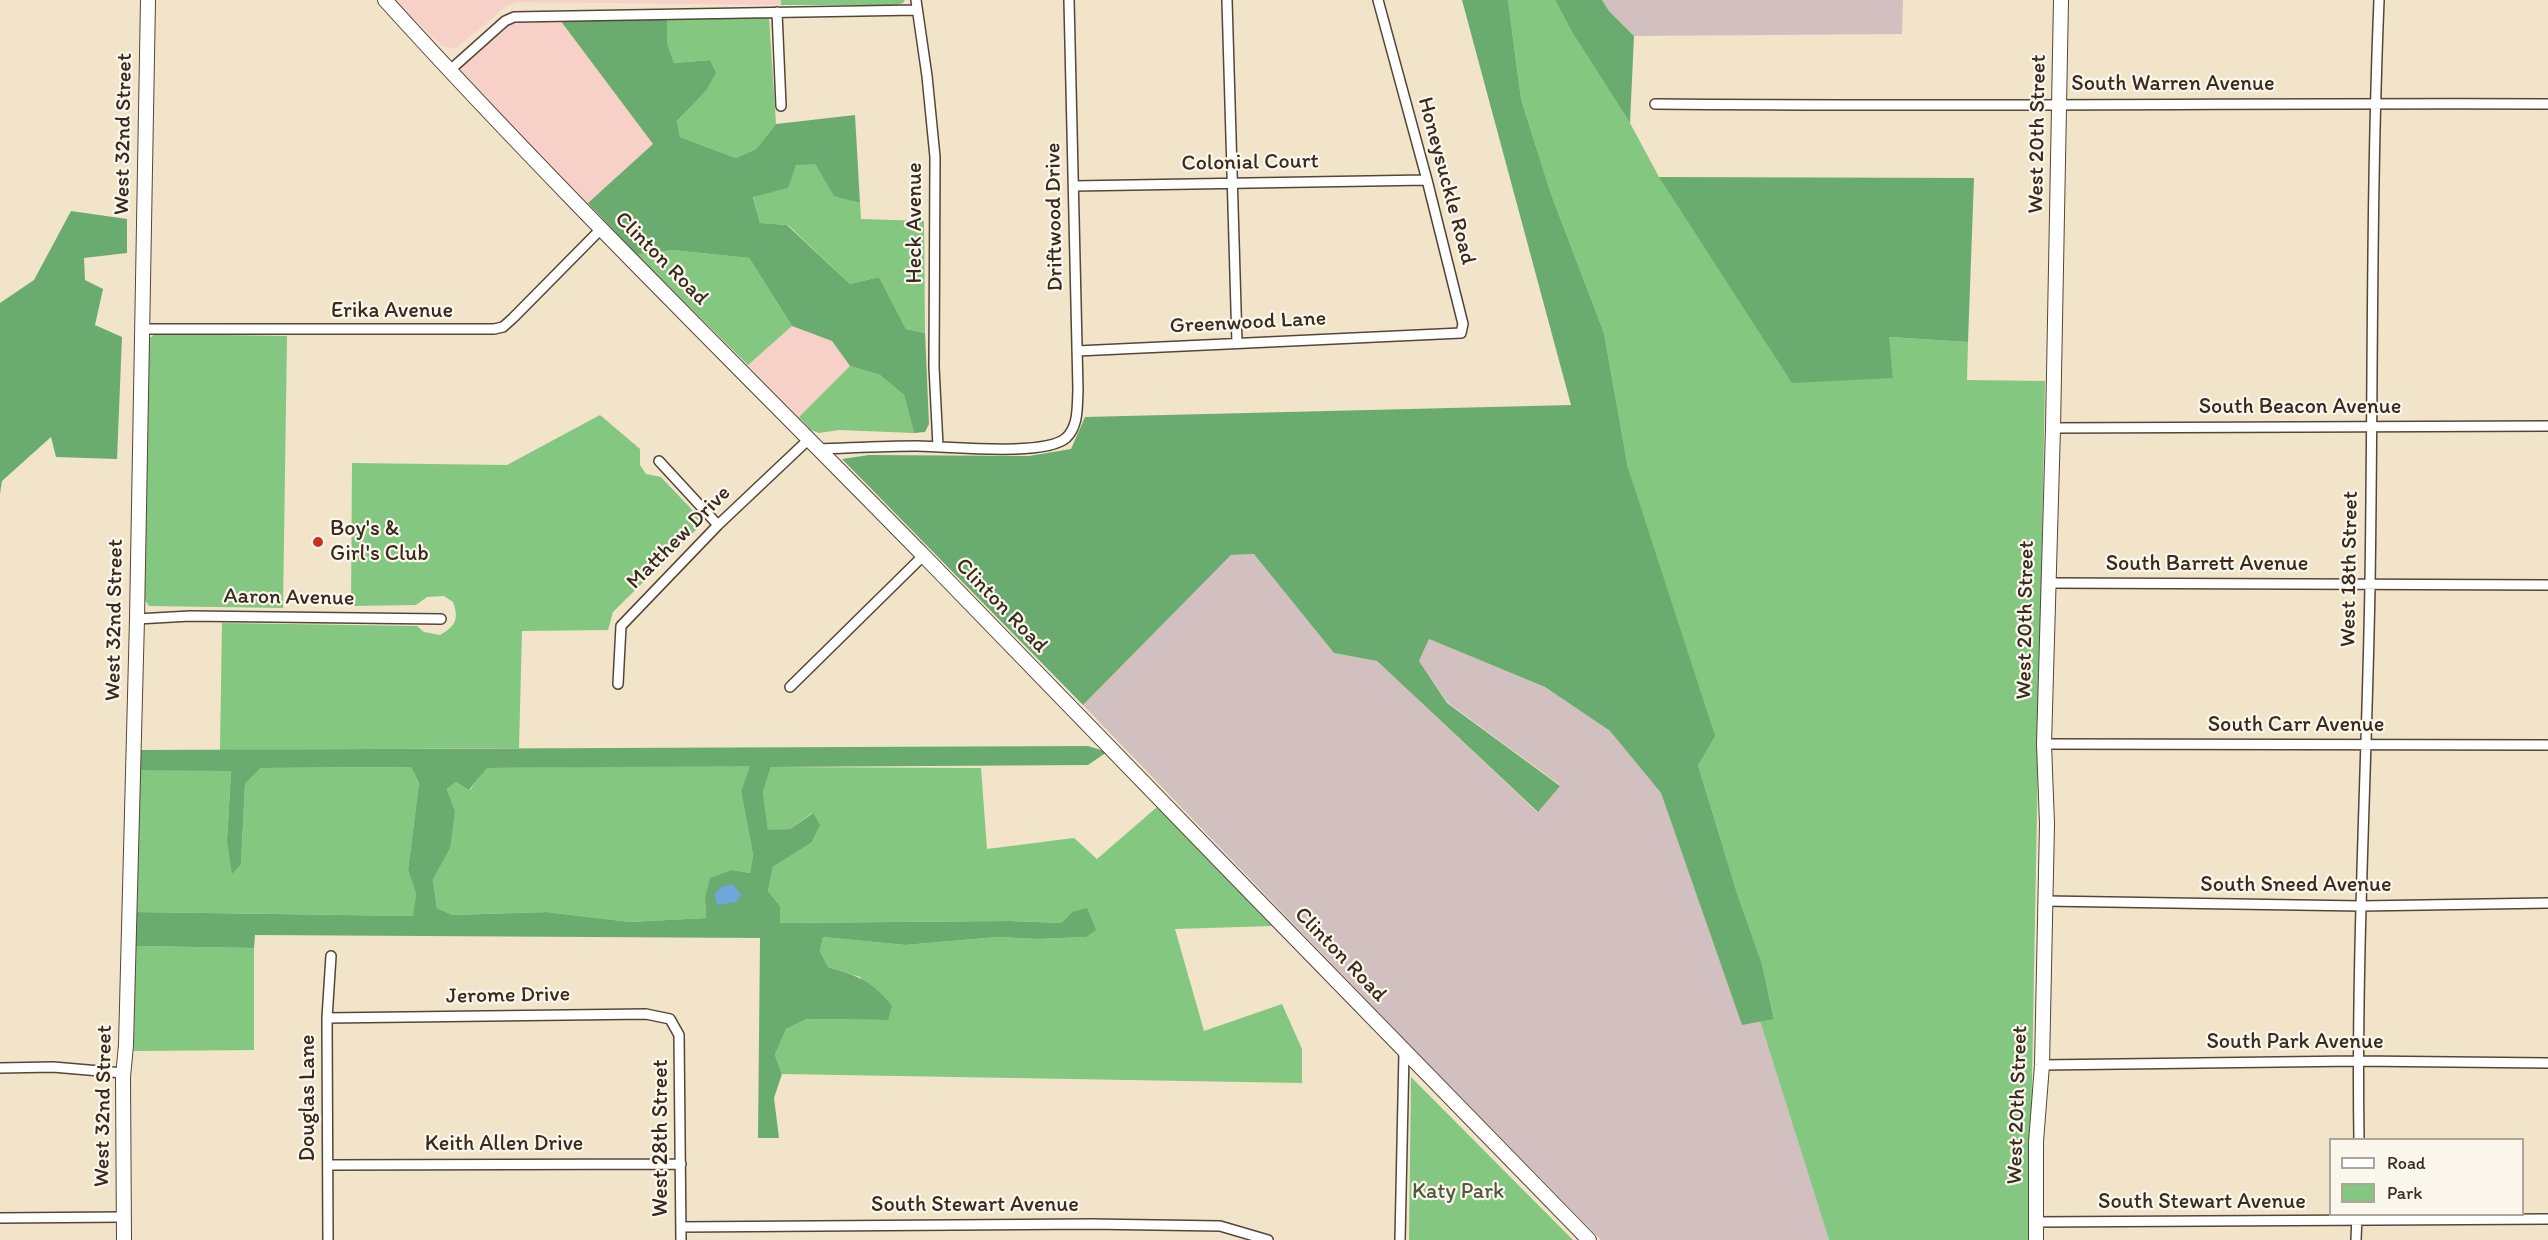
<!DOCTYPE html>
<html>
<head>
<meta charset="utf-8">
<style>
	body { margin:0 }
	#map { position:relative; width:2548px; height:1240px; overflow:hidden; background:#f1e4c9; font-family:Itim,sans-serif }
	canvas { display:block }
	.legend { position:absolute; left:2329px; top:1138px; width:195px; height:78px; box-sizing:border-box; background:#fbf7ec; border:2px solid #aea59a; margin:0; padding:8px 10px; list-style:none; font-size:18px; color:#3b2a1e }
	.legend li { display:flex; align-items:center; gap:12px; height:30px }
	.legend b { width:30px; border:2px solid #aea59a }
</style>
</head>
<body>
<div id="map">
<canvas width="2548" height="1240"></canvas>
<ul class="legend">
<li><b style="height:8px;background:#fff"></b>Road</li>
<li><b style="height:16px;background:#83c781"></b>Park</li>
</ul>
</div>
<script>
const ctx = document.querySelector('canvas').getContext('2d');
ctx.lineJoin = 'round';
function paint(path, color) { ctx.fillStyle = color; ctx.fill(path, 'evenodd'); }
function stroke(path, color, width, dash) { ctx.strokeStyle = color; ctx.lineWidth = width; ctx.lineCap = dash ? 'butt' : 'round'; ctx.setLineDash(dash || []); ctx.stroke(path); }
function write(font, color, halo, rows, align = 'center') {
  ctx.font = font + ' Itim,sans-serif'; ctx.lineWidth = 4.5; ctx.setLineDash([]); ctx.textBaseline = 'middle'; ctx.strokeStyle = halo; ctx.fillStyle = color; for (const [text, x, y, turn = 0] of rows) {
    ctx.save(); ctx.translate(x, y); ctx.rotate((+turn || 0) * Math.PI / 180); ctx.textAlign = isNaN(turn) ? turn : align; if (halo) ctx.strokeText(text, 0, 0); ctx.fillText(text, 0, 0); ctx.restore();
  }
}
paint(new Path2D(`
	M394,0H781V5L518,2L508,5L455,49L442,46Z
	M557,16L653,144L588,203L460,73L461,64L512,18Z
	M792,326L832,341L850,366L799,417L748,365Z`), '#f7d1c7');
paint(new Path2D(`
	M1602,0H1903L1902,34L1634,36L1609,11Z
	M1255,554L1334,653L1377,661L1537,812L1560,785L1447,702L1419,661L1429,639L1545,687L1610,731L1661,793L1742,1024L1760,1021L1829,1240H1601L1428,1064L1083,705L1231,555Z`), '#d2bfc0');
paint(new Path2D(`
	M781,0H905L903,3L897,5H781Z
	M1508,0H1555L1573,34L1630,123L1659,177L1893,378L1888,337L1968,342L1967,380L2045,381L2029,1240H1829L1760,1021L1774,1018L1762,964L1737,893L1698,765L1628,468L1604,333L1551,194L1521,99Z
	M667,17H769L776,124L756,149L736,158L680,137L677,121L705,92L709,60L674,63L667,42Z
	M796,164H815L834,195L860,203L861,219L924,221L925,333L906,329L879,277L850,284L788,225L760,223L753,196L787,188Z
	M672,250L749,258L792,326L748,365L637,255Z
	M155,334L287,336L283,608L149,606L144,599L147,340Z
	M850,366L880,375L904,395L914,433L839,430L819,433L811,430L799,417Z
	M600,415L640,449V465L646,474L661,477L699,517V527L613,612L608,630L522,631L519,748L220,750L222,623L417,626L424,632L440,635C456,626 459,619 453,602L444,596L427,597L416,605L351,606L352,463L507,465Z
	M751,765L741,791L753,855L750,873L732,870L705,898L706,918L630,922L547,912L453,915L437,908L433,878L439,866L455,811L447,789L456,782L470,790L486,768Z
	M411,767L419,783L408,870L416,894L414,916L135,912L140,770H231L227,840L241,864L245,784L261,768Z
	M771,767L981,768L987,849L1074,838L1097,859L1157,807L1272,926L1175,929L1204,1031L1282,1004L1302,1049V1083L782,1074L775,1055L786,1029L807,1019L888,1020L860,977L828,967L820,951L823,937L905,945L998,937L1037,939L1086,937L1072,912L1061,923L1010,921L780,923V906L768,891L773,867L811,843L812,813L790,829L768,831L763,792Z
	M135,946L254,948V1050L134,1051Z
	M1411,1077L1573,1240H1409Z`), '#83c781');
paint(new Path2D(`
	M1462,0H1508L1521,99L1551,194L1604,333L1628,468L1715,736L1698,765L1737,893L1762,964L1774,1019L1742,1025L1661,793L1610,731L1545,687L1429,639L1419,661L1447,703L1560,786L1538,812L1377,661L1334,653L1254,554L1231,555L1083,705L842,459L869,455L1029,456L1071,449L1085,417L1571,405Z
	M1555,0H1602L1609,11L1634,36L1630,123L1573,34Z
	M557,16L667,17V42L674,63L710,60L716,73L705,92L677,121L680,137L736,158L756,149L776,124L855,115L860,203L834,196L815,164L796,165L788,188L753,197L760,223L787,225L850,284L879,277L906,329L925,333L929,424L925,432L914,433L904,395L880,375L850,366L832,341L792,326L749,258L672,250L637,255L588,203L653,144Z
	M1659,177L1974,178L1968,342L1889,337L1893,378L1792,383Z
	M71,211L127,219V253L84,258L85,280L103,289L95,325L122,337L117,459L56,457L51,437L2,481L0,494V303L34,280Z
	M1088,746L1107,752L1088,765L771,767L763,792L768,830L790,829L813,813L820,825L811,843L773,867L768,891L780,906V923L1010,921L1061,923L1072,912L1087,908L1096,930L1086,937L1037,939L998,937L905,945L823,937L820,951L828,967C858,976 871,980 892,1006L888,1020L807,1019L786,1029L775,1055L782,1074L774,1098L779,1138H758L760,938L255,935L254,948L135,946V912L413,916L416,894L408,870L419,783L411,767L261,768L245,784L241,864L232,874L227,840L231,771L140,770V750ZM750,766L741,791L753,855L750,873L732,870L710,878L705,898L706,918L630,922L547,912L453,915L437,908L433,879L450,848L455,811L447,789L456,782L469,790L487,768Z`), '#6aac6f');
paint(new Path2D(`
	M732,884L741,894L736,902L717,905L715,894L721,887Z`), '#72a6de');
const street = new Path2D(`
	M916,0L927,76L935,157L934,367L938,446
	M1227,0L1237,343
	M777,12L781,106
	M449,71L505,21L514,17L917,10
	M1655,104C1952,107 2250,103 2548,104
	M1074,186L1427,180
	M141,329H494L503,327L513,318L601,229
	M1077,351L1461,333L1463,324L1427,180L1378,0
	M2053,428L2548,426
	M819,449C851,448 883,446 916,446C947,446 1044,457 1066,438C1079,426 1077,406 1078,390L1069,0
	M659,461L718,525
	M2047,583L2548,585
	M137,619L190,616L441,619
	M618,684L621,626L718,525L809,439
	M790,687L923,556
	M2044,744L2548,745
	M2045,901L2361,906L2548,903
	M327,1018L646,1014L670,1019L679,1035L681,1240
	M2042,1065L2357,1061L2548,1063
	M0,1068L53,1067L123,1073
	M2359,1140C2356,954 2367,769 2370,584C2373,389 2371,195 2379,0
	M328,1165L681,1164
	M0,1218L124,1217
	M2036,1222L2548,1219
	M681,1227L1090,1224L1220,1226L1268,1240
	M328,1240L327,1018L331,956
	M1400,1240L1404,1052
	M2356,1240L2357,1215`);
const secondary = new Path2D(`
	M385,0C558,191 743,371 923,555C1145,783 1366,1013 1589,1240
	M124,1240L123,1077L126,1045L137,619L148,0
	M2036,1240V1142L2042,1065L2047,824L2044,744L2053,428L2061,0`);
stroke(street, '#564638', 12);
stroke(secondary, '#564638', 16);
stroke(street, '#fff', 9);
stroke(secondary, '#fff', 14);
for (const [x, y, r, color] of [
	[318,542,6,"#c8321e"]
]) { const dot = new Path2D(); dot.arc(x, y, r, 0, 2 * Math.PI); ctx.fillStyle = color; ctx.fill(dot); stroke(dot, '#fbf7ec', 2); }
write('22px', '#3b2a1e', '#fbf7ec', [
	["South Warren Avenue",2173,84],
	["West 32nd Street",124,134,-89],
	["West 20th Street",2038,134,-89],
	["Colonial Court",1250,163,-1],
	["Honeysuckle Road",1446,181,75],
	["Driftwood Drive",1055,217,-91],
	["Heck Avenue",915,223,-90],
	["Clinton Road",661,259,45],
	["Erika Avenue",392,311],
	["Greenwood Lane",1248,323,-3],
	["South Beacon Avenue",2300,407],
	["Matthew Drive",679,538,-45],
	["South Barrett Avenue",2207,564],
	["West 18th Street",2350,569,-89],
	["Aaron Avenue",289,598,1],
	["Clinton Road",1001,606,46],
	["West 32nd Street",115,620,-89],
	["West 20th Street",2026,620,-89],
	["South Carr Avenue",2296,725],
	["South Sneed Avenue",2296,885],
	["Clinton Road",1340,955,46],
	["Jerome Drive",508,996,-1],
	["South Park Avenue",2295,1042],
	["Douglas Lane",308,1098,-90],
	["West 20th Street",2018,1105,-88],
	["West 32nd Street",104,1106,-89],
	["West 28th Street",661,1138,-90],
	["Keith Allen Drive",504,1144],
	["South Stewart Avenue",2202,1202],
	["South Stewart Avenue",975,1205]
]);
write('22px', '#3b2a1e', '#fbf7ec', [
	["Boy's &",330,529],
	["Girl's Club",330,554]
], 'left');
write('22px', '#51593c', '#fbf7ec', [
	["Katy Park",1458,1192]
]);
</script>
</body>
</html>
